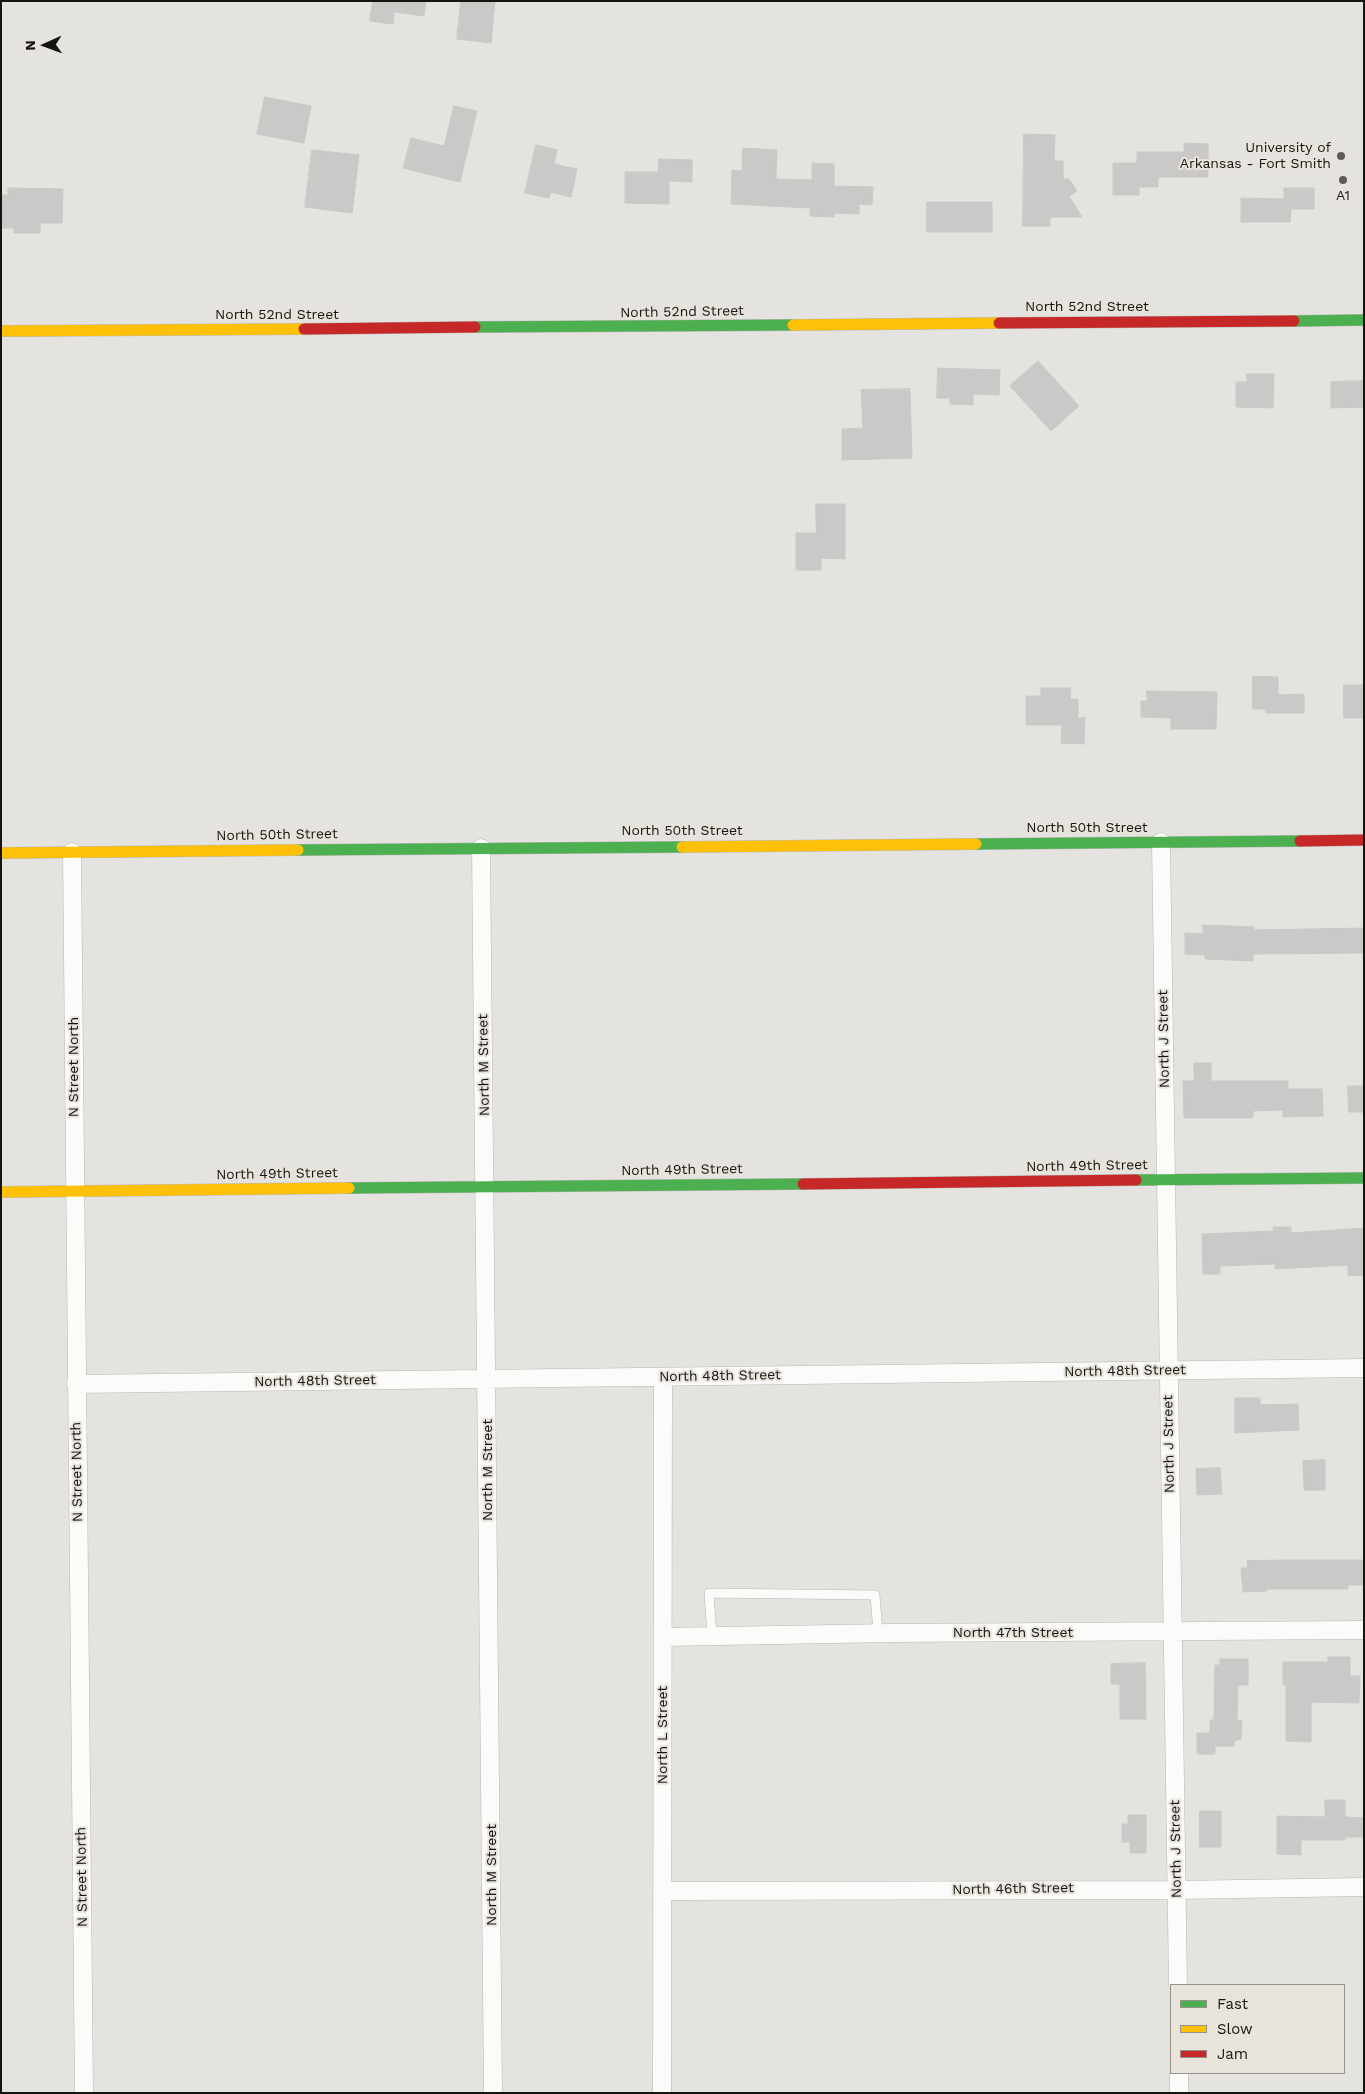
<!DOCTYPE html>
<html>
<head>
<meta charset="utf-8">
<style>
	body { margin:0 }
	#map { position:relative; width:1365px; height:2094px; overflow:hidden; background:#e5e3df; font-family:"Work Sans",sans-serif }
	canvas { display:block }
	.frame { position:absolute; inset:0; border:2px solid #151411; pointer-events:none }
	.legend { position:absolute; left:1170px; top:1984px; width:175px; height:90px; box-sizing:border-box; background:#e8e4dc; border:1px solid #94918b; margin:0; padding:6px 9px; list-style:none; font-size:15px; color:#151411 }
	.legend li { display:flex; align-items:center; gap:10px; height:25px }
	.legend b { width:25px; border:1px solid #94918b }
	.north { position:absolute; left:20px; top:20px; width:50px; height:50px; -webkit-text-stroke:4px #e8e4dc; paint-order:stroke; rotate:268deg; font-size:14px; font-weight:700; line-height:20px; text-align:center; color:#151411 }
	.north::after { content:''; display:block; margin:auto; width:18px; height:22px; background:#151411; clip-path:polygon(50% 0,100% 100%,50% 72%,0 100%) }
</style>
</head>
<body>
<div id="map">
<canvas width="1365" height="2094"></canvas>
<div class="frame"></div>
<ul class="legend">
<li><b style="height:6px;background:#4caf50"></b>Fast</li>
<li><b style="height:6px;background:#ffc107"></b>Slow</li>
<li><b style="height:6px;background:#c62828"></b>Jam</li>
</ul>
<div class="north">N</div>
</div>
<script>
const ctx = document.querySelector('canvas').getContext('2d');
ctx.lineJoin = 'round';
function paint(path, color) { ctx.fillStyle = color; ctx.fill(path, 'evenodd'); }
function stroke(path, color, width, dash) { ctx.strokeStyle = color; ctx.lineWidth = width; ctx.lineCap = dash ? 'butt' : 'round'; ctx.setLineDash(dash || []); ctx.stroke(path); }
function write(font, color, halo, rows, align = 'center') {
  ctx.font = font + ' "Work Sans",sans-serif'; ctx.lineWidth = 4; ctx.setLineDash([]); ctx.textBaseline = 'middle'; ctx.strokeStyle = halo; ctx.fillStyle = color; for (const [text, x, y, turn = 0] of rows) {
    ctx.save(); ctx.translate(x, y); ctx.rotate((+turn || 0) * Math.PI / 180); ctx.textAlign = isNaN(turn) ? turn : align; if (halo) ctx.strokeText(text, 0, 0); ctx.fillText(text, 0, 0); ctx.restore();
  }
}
const building = new Path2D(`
	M373,1H426L424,16L394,12L393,24L370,21Z
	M461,1H495L491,43L457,39Z
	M265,97L311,106L304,143L257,134Z
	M454,106L477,111L460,182L403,168L411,138L444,146Z
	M1024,134L1055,135L1054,161H1063V179H1069L1077,191L1069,196L1082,217H1050V226H1023Z
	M1184,143L1208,144V177H1158V187H1139V195H1113V163H1137V152H1184Z
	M536,145L557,150L554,164L577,169L571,197L551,192L549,198L525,193Z
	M743,148L777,150L776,179L812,180V163L834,164V186L873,187L872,205L859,204V214L835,213L834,217L810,216V208L731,204L732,170L742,171Z
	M312,150L359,155L352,213L305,207Z
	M659,159L692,160V182L669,181V204L625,203V172H658Z
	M8,188L63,189L62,223H40V233H14V228H1V195H8Z
	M1284,188H1314V209H1291L1290,222H1241V198L1284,199Z
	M927,202H992V232H927Z
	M1038,361L1079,406L1051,431L1010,386Z
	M938,368L1000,370L999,395L973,394V405L950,404V398H937Z
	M1247,374H1274L1273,408L1236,407V382H1247Z
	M1364,381V407L1331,408V382Z
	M910,389L912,458L842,460V429L863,428L861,390Z
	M816,504H845V559L821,558V570H796V533H816Z
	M1253,676L1278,677V695L1304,694V713H1266V709H1253Z
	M1344,685H1364V718H1344Z
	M1041,688H1071L1070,699H1078V719L1085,717L1084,744L1061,743L1062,725H1026V696H1041Z
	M1147,691L1217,692L1216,729H1171V718L1141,717V701H1147Z
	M1203,925L1254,927V930L1364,928V953L1253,954V961L1205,959V955L1185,954V933L1203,934Z
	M1194,1063H1211V1081H1288V1089H1322L1323,1116L1283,1117V1110L1253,1111V1118H1184L1183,1081H1194Z
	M1348,1086H1364V1112H1349Z
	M1273,1227H1291V1233L1364,1228V1275L1348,1276V1265L1275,1269V1264L1220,1266V1274H1203L1202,1234L1274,1231Z
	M1235,1398H1260V1405L1298,1404L1299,1430L1235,1433Z
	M1325,1460V1490H1304L1303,1461Z
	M1220,1468L1222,1494L1197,1495L1196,1469Z
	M1287,1560H1364V1585H1348V1589H1267V1591L1243,1592L1241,1568H1248L1247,1561Z
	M1328,1657H1350V1676H1360L1359,1703L1311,1702V1742L1286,1741V1685H1283V1662H1328Z
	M1220,1659H1248V1685H1238L1237,1721H1242L1241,1739L1234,1741V1746H1215V1754H1197V1733H1210V1720H1214L1215,1665H1220Z
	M1145,1663L1146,1719H1120V1684H1111V1664Z
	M1325,1800H1345V1817L1364,1818V1837H1345V1840H1301V1855L1277,1854V1816L1325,1817Z
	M1200,1811H1221V1847H1200Z
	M1128,1815H1146V1853H1130V1842H1122V1824H1128Z`);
paint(building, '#cbc9c8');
stroke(building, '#cac8c7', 1);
const lane = new Path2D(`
	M712,1636L709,1593L875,1595L878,1633`);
const street = new Path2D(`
	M1161,842L1178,1985
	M481,848L493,2093
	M72,852L84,2093
	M76,1384L1364,1368
	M663,1637L891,1633L1364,1630
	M662,1891L1176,1890L1364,1887
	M1179,2073V2093
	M662,2093L663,1377`);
const fast = new Path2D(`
	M1294,321L1364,320
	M475,327L793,325
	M976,844L1300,841
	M298,850L682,847
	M1136,1180L1364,1178
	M349,1188L803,1184`);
const slow = new Path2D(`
	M793,325L999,323
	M1,331L304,329
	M682,847L976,844
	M1,853L298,850
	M1,1192L349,1188`);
const jam = new Path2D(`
	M999,323L1294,321
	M304,329L475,327
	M1300,841L1364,840
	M803,1184L1136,1180`);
stroke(lane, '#b7b6b3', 10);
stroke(street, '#b7b6b3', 19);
stroke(fast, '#b7b6b3', 12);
stroke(slow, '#b7b6b3', 12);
stroke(jam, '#b7b6b3', 12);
stroke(lane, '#fbfbfa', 9);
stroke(street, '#fbfbfa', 18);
stroke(fast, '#4caf50', 11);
stroke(slow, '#ffc107', 11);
stroke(jam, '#c62828', 11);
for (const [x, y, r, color] of [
	[1341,156,5,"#5e5c59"],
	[1343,180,5,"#5e5c59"]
]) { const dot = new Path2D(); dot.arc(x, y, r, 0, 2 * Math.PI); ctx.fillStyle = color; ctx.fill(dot); stroke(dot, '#e8e4dc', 2); }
write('14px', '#151411', '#e8e4dc', [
	["University of",1331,148],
	["Arkansas - Fort Smith",1331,164],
	["A1",1343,196,"center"]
], 'right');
write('14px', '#151411', '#e8e4dc', [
	["North 52nd Street",1087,307],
	["North 52nd Street",682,312,-1],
	["North 52nd Street",277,315],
	["North 50th Street",1087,828],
	["North 50th Street",682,831],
	["North 50th Street",277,835,-1],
	["North J Street",1164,1039,-91],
	["North M Street",484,1065,-91],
	["N Street North",74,1067,-90],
	["North 49th Street",1087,1166,-1],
	["North 49th Street",682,1170,-1],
	["North 49th Street",277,1174,-1],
	["North 48th Street",1125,1371,-1],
	["North 48th Street",720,1376,-1],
	["North 48th Street",315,1381,-1],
	["North J Street",1169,1444,-91],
	["North M Street",488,1470,-90],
	["N Street North",77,1472,-91],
	["North 47th Street",1013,1633],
	["North L Street",663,1735,-90],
	["North J Street",1176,1849,-91],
	["North M Street",492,1875,-90],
	["N Street North",82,1877,-91],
	["North 46th Street",1013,1889,-1]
]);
</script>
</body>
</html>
